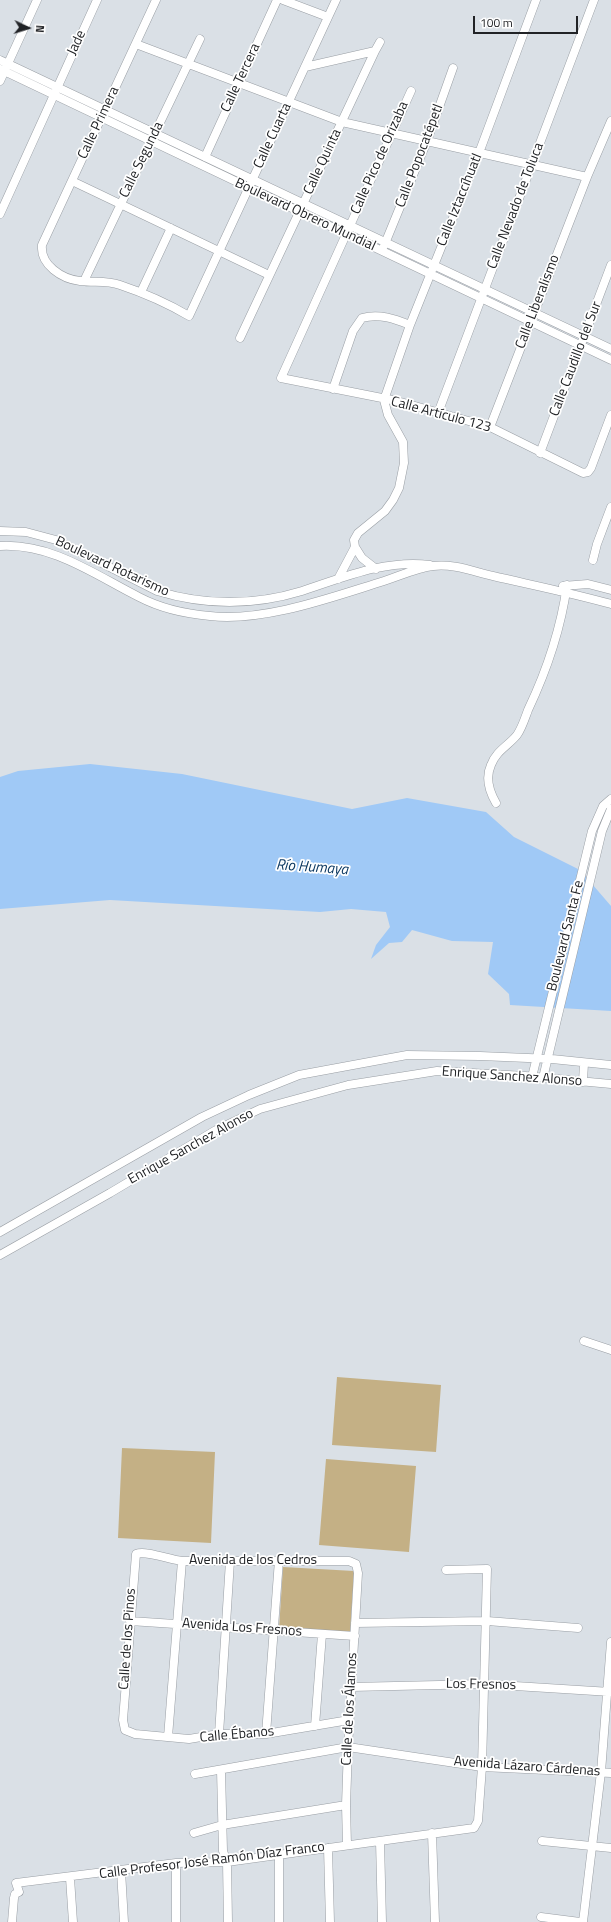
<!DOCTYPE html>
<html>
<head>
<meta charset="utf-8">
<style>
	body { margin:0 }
	#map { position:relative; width:611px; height:1922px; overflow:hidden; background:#dae0e6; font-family:"Titillium Web",sans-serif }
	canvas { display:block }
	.north { position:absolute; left:8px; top:8px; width:40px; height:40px; -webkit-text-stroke:3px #fff; paint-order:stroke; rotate:94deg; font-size:11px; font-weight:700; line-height:16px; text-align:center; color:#212326 }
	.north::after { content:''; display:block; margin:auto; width:14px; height:18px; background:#212326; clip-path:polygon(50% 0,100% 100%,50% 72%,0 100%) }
	.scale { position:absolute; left:473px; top:16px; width:105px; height:18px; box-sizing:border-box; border:2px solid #212326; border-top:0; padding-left:5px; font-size:12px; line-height:14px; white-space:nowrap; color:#212326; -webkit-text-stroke:3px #fff; paint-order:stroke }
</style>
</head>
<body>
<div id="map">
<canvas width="611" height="1922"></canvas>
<div class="north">N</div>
<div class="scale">100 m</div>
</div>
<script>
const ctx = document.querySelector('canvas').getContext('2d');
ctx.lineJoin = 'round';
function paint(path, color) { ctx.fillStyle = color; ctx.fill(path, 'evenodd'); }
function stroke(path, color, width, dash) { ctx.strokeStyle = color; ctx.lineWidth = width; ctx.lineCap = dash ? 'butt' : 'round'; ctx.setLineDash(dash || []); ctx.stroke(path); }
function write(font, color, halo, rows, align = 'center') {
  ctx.font = font + ' "Titillium Web",sans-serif'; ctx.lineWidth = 3.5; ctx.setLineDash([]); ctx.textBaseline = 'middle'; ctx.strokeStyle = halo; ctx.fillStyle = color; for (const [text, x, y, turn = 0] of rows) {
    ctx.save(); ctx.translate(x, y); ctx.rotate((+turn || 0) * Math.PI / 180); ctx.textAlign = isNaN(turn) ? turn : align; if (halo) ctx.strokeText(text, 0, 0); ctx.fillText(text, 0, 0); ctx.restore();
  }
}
paint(new Path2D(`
	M337,1377L441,1385L436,1452L332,1445Z
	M122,1448L215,1452L211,1543L118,1538Z
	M326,1459L416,1466L409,1552L319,1545Z
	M283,1567L354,1571L350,1634L279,1629Z`), '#c4b085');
paint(new Path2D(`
	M90,764L182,774L352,809L407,798L486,812L514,837L580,870L611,906V1011L510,1005L509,994L488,974L493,942L452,941L412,930L402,942L389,943L371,959L376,945L390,927L386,912L351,909L320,912L110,900L0,909V777L18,771Z`), '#a0c9f6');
const minor = new Path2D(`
	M156,0L42,245C40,265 62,279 80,281C94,283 106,280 120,285C144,293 167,303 189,316L336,0
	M283,0L328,17
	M136,44L342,122L587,177
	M0,60L611,349
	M305,67L375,51L380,42
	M0,69L611,360
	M0,81L37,0
	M411,91L281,378L397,401L490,427L583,473L588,472L591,468L611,415
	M205,157L277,0
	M72,181L269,275
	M0,214L97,0
	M384,246L427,141L453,68
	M84,281L200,39
	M141,292L171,228
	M240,338L375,51
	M333,389L353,331L362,318C379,313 395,319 410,325
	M438,413L594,0
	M490,427L587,177L611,121
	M540,453L611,265
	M0,531L26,532L56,540L157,591C206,606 253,606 302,591C342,578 386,559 430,565
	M0,546C52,543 95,575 139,597C160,608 187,614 210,616C265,622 332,597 384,581C400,576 416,568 433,566C452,563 475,572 493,576C532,585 572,593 611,604
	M355,547L362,558L376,569
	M593,560L597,544L611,507
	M338,579L355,547L354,540L358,533L385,511L393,500L399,488L404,463L403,442L388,415L384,400L410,325L479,153L536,0
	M563,586L588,584L611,590
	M496,803C489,791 485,778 491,765C496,751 508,746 517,735C522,728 525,718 528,710C547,670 561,628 567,585
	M532,1077L592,831L603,806L611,799
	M543,1078L602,831L611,809
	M583,1082L584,1063
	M0,1232L202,1117L249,1095L299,1075L407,1055L480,1056L552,1059L611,1065
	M0,1255L110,1193L216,1130L260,1109L348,1085L437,1071L525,1076L611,1084
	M584,1341L611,1350
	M130,1621L355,1636
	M355,1623L487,1621L578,1628
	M351,1687L483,1684L611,1692
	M315,1726L322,1634
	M219,1734L230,1561
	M266,1734L279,1560
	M168,1737L182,1561
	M221,1770L223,1851L227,1862L228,1922
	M195,1774L348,1747L482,1767L611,1773
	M194,1833L222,1825L346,1805
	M432,1833L435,1922
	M380,1841L382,1922
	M542,1841L611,1848
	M347,1845L346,1805L348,1747L358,1573L356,1564L349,1561H182C170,1560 146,1550 136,1554L123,1720L125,1730L135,1734L189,1739L219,1734H266L349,1720
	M328,1848L330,1922
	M279,1855V1922
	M176,1863V1922
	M121,1871L124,1922
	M70,1878L73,1922
	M541,1917L580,1922
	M12,1922L14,1898L15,1894L19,1892L16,1883L176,1863L227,1862L474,1828L478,1821L482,1767L487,1569L446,1570
	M583,1922L601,1772L611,1642`);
stroke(minor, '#999ea4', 9);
stroke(minor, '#fff', 8);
write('14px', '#212326', '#fff', [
	["Jade",77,43,-65],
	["Calle Tercera",241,78,-65],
	["Calle Primera",99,123,-65],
	["Calle Cuarta",273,136,-65],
	["Calle Popocatépetl",420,156,-69],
	["Calle Pico de Orizaba",380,158,-66],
	["Calle Segunda",142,160,-64],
	["Calle Quinta",323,162,-65],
	["Calle Iztaccíhuatl",460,200,-68],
	["Calle Nevado de Toluca",516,206,-69],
	["Boulevard Obrero Mundial",305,215,25],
	["Calle Liberalismo",538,302,-69],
	["Calle Caudillo del Sur",576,359,-69],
	["Calle Artículo 123",441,415,15],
	["Boulevard Rotarismo",112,567,25],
	["Boulevard Santa Fe",566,936,-76],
	["Enrique Sanchez Alonso",512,1077,4],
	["Enrique Sanchez Alonso",191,1147,-29],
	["Avenida de los Cedros",253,1561],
	["Avenida Los Fresnos",242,1628,4],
	["Calle de los Pinos",128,1639,-86],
	["Los Fresnos",481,1685,1],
	["Calle de los Álamos",350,1709,-87],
	["Calle Ébanos",237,1735,-5],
	["Avenida Lázaro Cárdenas",527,1767,4],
	["Calle Profesor José Ramón Díaz Franco",212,1861,-7]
]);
write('italic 15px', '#0d3962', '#fff', [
	["Río Humaya",312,868,4]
]);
</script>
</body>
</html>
